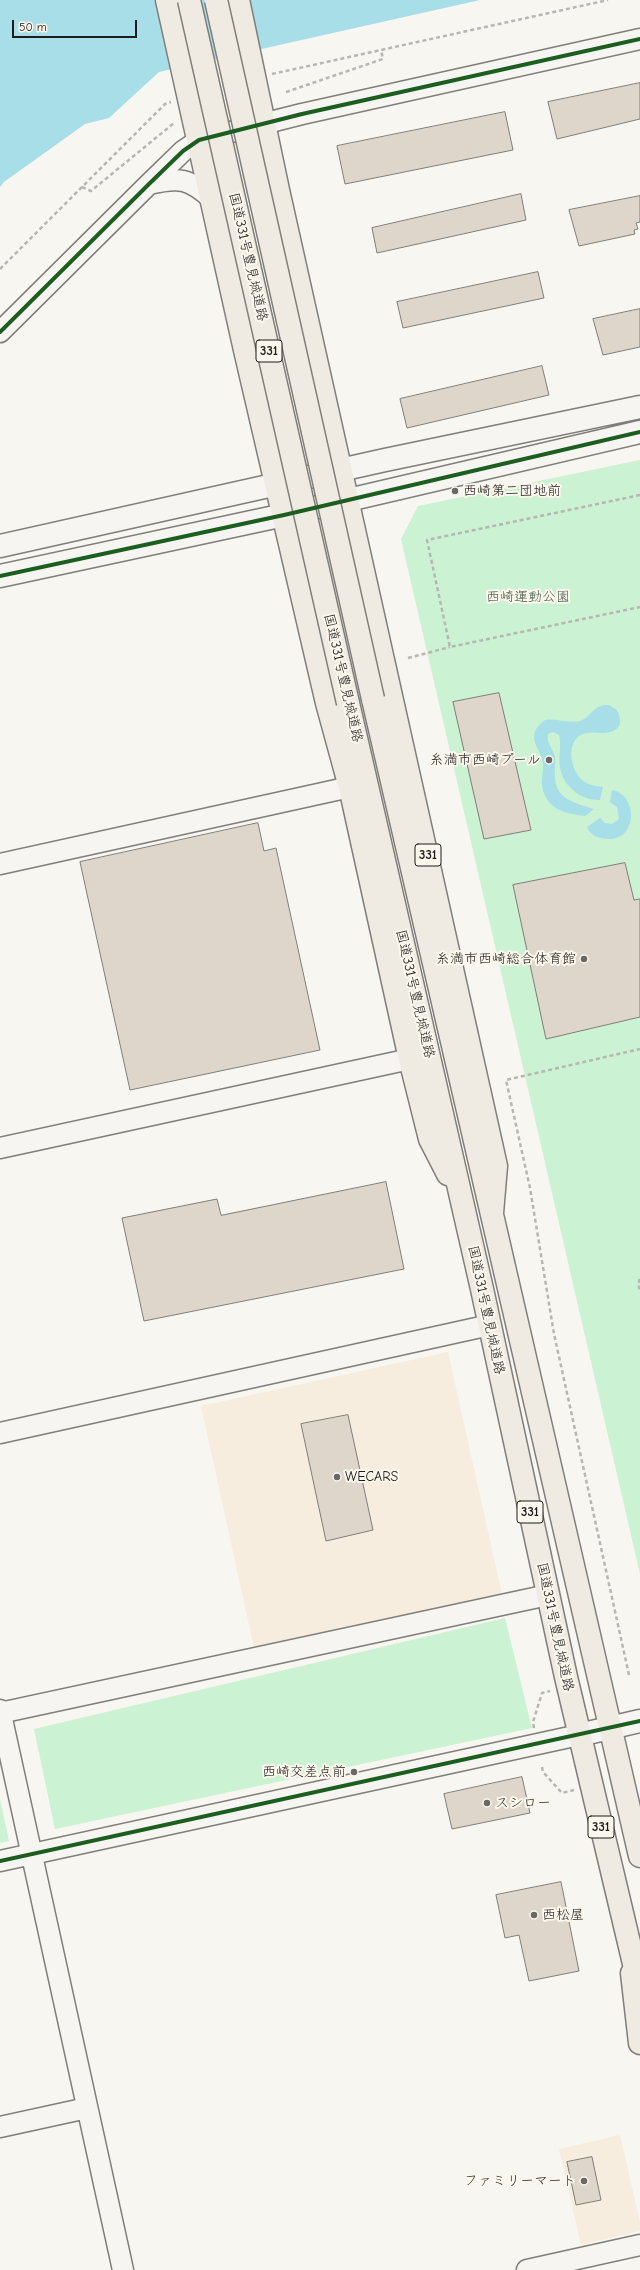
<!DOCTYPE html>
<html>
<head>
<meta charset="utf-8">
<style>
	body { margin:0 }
	#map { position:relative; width:640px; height:2270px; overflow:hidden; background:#f8f6f0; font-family:"Comic Neue",sans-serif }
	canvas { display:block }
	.scale { position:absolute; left:12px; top:20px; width:125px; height:18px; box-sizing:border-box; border:2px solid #1c1c1c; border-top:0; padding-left:5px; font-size:12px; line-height:14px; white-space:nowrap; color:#1c1c1c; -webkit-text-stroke:3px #fbf7ec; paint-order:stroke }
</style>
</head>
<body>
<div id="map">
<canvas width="640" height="2270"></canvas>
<div class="scale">50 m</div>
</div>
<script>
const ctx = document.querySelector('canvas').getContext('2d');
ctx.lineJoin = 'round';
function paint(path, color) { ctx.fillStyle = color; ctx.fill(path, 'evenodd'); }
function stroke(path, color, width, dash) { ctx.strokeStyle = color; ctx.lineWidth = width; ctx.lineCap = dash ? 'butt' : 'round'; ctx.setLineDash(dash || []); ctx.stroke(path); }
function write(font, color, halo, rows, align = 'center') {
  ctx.font = font + ' "Comic Neue","Klee One",sans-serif'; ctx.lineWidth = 4; ctx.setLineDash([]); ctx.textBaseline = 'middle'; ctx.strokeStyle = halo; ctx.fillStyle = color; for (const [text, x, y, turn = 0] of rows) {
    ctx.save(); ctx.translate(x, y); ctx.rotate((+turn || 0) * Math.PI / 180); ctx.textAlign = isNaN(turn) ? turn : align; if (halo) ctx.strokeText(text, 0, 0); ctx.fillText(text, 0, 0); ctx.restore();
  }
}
paint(new Path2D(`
	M448,1352L502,1594L254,1648L201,1406Z
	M620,2135L640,2222V2231L581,2245L559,2149Z`), '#f6eddf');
paint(new Path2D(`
	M640,460V1574L401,539L418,506Z
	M505,1618L532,1728L55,1829L34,1729Z
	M0,1799L9,1841L0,1843Z`), '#caf2d3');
paint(new Path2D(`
	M0,0H480L159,72L109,118L85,124L4,182L0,187Z
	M604,705H609L617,710C620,717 623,725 615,730C604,737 590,728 579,736C566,746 571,770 582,780C587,785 596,786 603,787L600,800C581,801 562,785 560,767C558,756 562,745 559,735L553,732L548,734C546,743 553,748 555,757C556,763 554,770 555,776C555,799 575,803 594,809L585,816C564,814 545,808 542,785C541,778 544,770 543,763C539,745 524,736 545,720C557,718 568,724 580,721C590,718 591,708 604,705Z
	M612,790C640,795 638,847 601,838C594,836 590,834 587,827L600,818L605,823L612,824L619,819L617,807L610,802Z`), '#a8dee8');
const building = new Path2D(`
	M640,83V119L557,139L548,102Z
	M505,112L513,150L345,184L337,146Z
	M521,194L526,220L377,253L372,228Z
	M640,196V222L636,223L638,229L634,230L635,234L579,246L569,210Z
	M538,272L544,298L403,328L397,302Z
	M640,309V347L603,355L593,319Z
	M542,366L549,395L407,428L400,399Z
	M499,693L531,830L484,839L453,702Z
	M258,823L264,851L276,848L320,1050L130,1090L80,862Z
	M625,863L634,900L640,899V1017L546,1039L513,885Z
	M386,1182L404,1269L144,1321L122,1218L217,1199L221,1215Z
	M348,1415L373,1530L326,1541L301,1424Z
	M522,1777L530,1813L452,1829L444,1794Z
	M561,1882L579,1971L529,1981L519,1935L505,1938L496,1895Z
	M592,2157L601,2200L576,2205L567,2162Z`);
paint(building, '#ded6cb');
stroke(building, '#7f7e7b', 1);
const street = new Path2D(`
	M149,184C179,177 189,178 212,199
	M0,332L149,184L183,151L199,140L302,114L640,39
	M0,864L350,787
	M0,1148L410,1059
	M0,1433L490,1325
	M0,1710L123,2270
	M0,1713L548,1595
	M0,1861L579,1735
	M0,2127L87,2108
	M527,2270L640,2245`);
const secondary = new Path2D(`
	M0,546L385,460L640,407
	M0,576L284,515L640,432
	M579,1735L640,1721`);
const highway = new Path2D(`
	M167,0L245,350L327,703L350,787L410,1059L430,1139L448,1174
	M238,0L278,190L496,1166L492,1213
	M373,699L640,1856
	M348,703L482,1289L566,1677L640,1989
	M632,1973L640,2043`);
stroke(street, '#7f7e7b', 23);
stroke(secondary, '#7f7e7b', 25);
stroke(highway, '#7f7e7b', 25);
stroke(new Path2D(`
	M272,74L608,0
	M286,92L383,59L381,50
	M82,187L91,191L174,123
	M0,269L165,104L171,102
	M640,495L427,540L450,647L640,607
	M408,658L450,647
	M640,1279L638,1284L640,1290
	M629,1675L554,1334L530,1188L506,1080L640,1049
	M534,1728L533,1722L542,1693L550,1691
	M542,1767L543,1772L562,1793L574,1790`), '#b7b6b4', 2.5, [4, 3]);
stroke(street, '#f6f5f1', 20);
stroke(secondary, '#f6f5f1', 22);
stroke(highway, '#f0ebe2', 22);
const highwayBridge = new Path2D(`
	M189,0L348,703
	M216,0L373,699`);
stroke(highwayBridge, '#7f7e7b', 25, []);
stroke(highwayBridge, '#f0ebe2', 22);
stroke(new Path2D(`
	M0,332L149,184L183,151L199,140L302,114L640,39
	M0,576L284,515L640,432
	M0,1861L640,1721`), '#1b5e20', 4);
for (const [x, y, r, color] of [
	[455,491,4,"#696866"],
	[549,760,4,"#696866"],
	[584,959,4,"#696866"],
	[337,1477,4,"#696866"],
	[354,1772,4,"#696866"],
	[487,1803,4,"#696866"],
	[534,1915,4,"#696866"],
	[584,2181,4,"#696866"]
]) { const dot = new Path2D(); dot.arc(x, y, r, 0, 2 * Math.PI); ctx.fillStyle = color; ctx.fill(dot); stroke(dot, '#fbf7ec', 1.5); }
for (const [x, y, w] of [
	[269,351,26],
	[428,855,26],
	[530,1512,26],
	[601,1827,26]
]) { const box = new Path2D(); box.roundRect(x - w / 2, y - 11, w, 22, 3); ctx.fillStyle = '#fbf7ec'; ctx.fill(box); stroke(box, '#1c1c1c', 1); }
write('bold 13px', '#1c1c1c', null, [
	["331",269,351],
	["331",428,855],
	["331",530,1512],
	["331",601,1827]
]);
write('14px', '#1c1c1c', '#fbf7ec', [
	["国道331号豊見城道路",248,257,77],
	["国道331号豊見城道路",343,678,77],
	["国道331号豊見城道路",415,994,77],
	["国道331号豊見城道路",486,1310,78],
	["国道331号豊見城道路",555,1627,78]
]);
write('14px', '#1c1c1c', '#fbf7ec', [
	["西崎第二団地前",463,491],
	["糸満市西崎プール",541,760,"right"],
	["糸満市西崎総合体育館",576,959,"right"],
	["WECARS",345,1477],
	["西崎交差点前",346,1772,"right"],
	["スシロー",495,1803],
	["西松屋",542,1915],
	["ファミリーマート",576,2181,"right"]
], 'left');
write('14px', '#455b4c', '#fbf7ec', [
	["西崎運動公園",528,597]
]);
</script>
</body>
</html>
